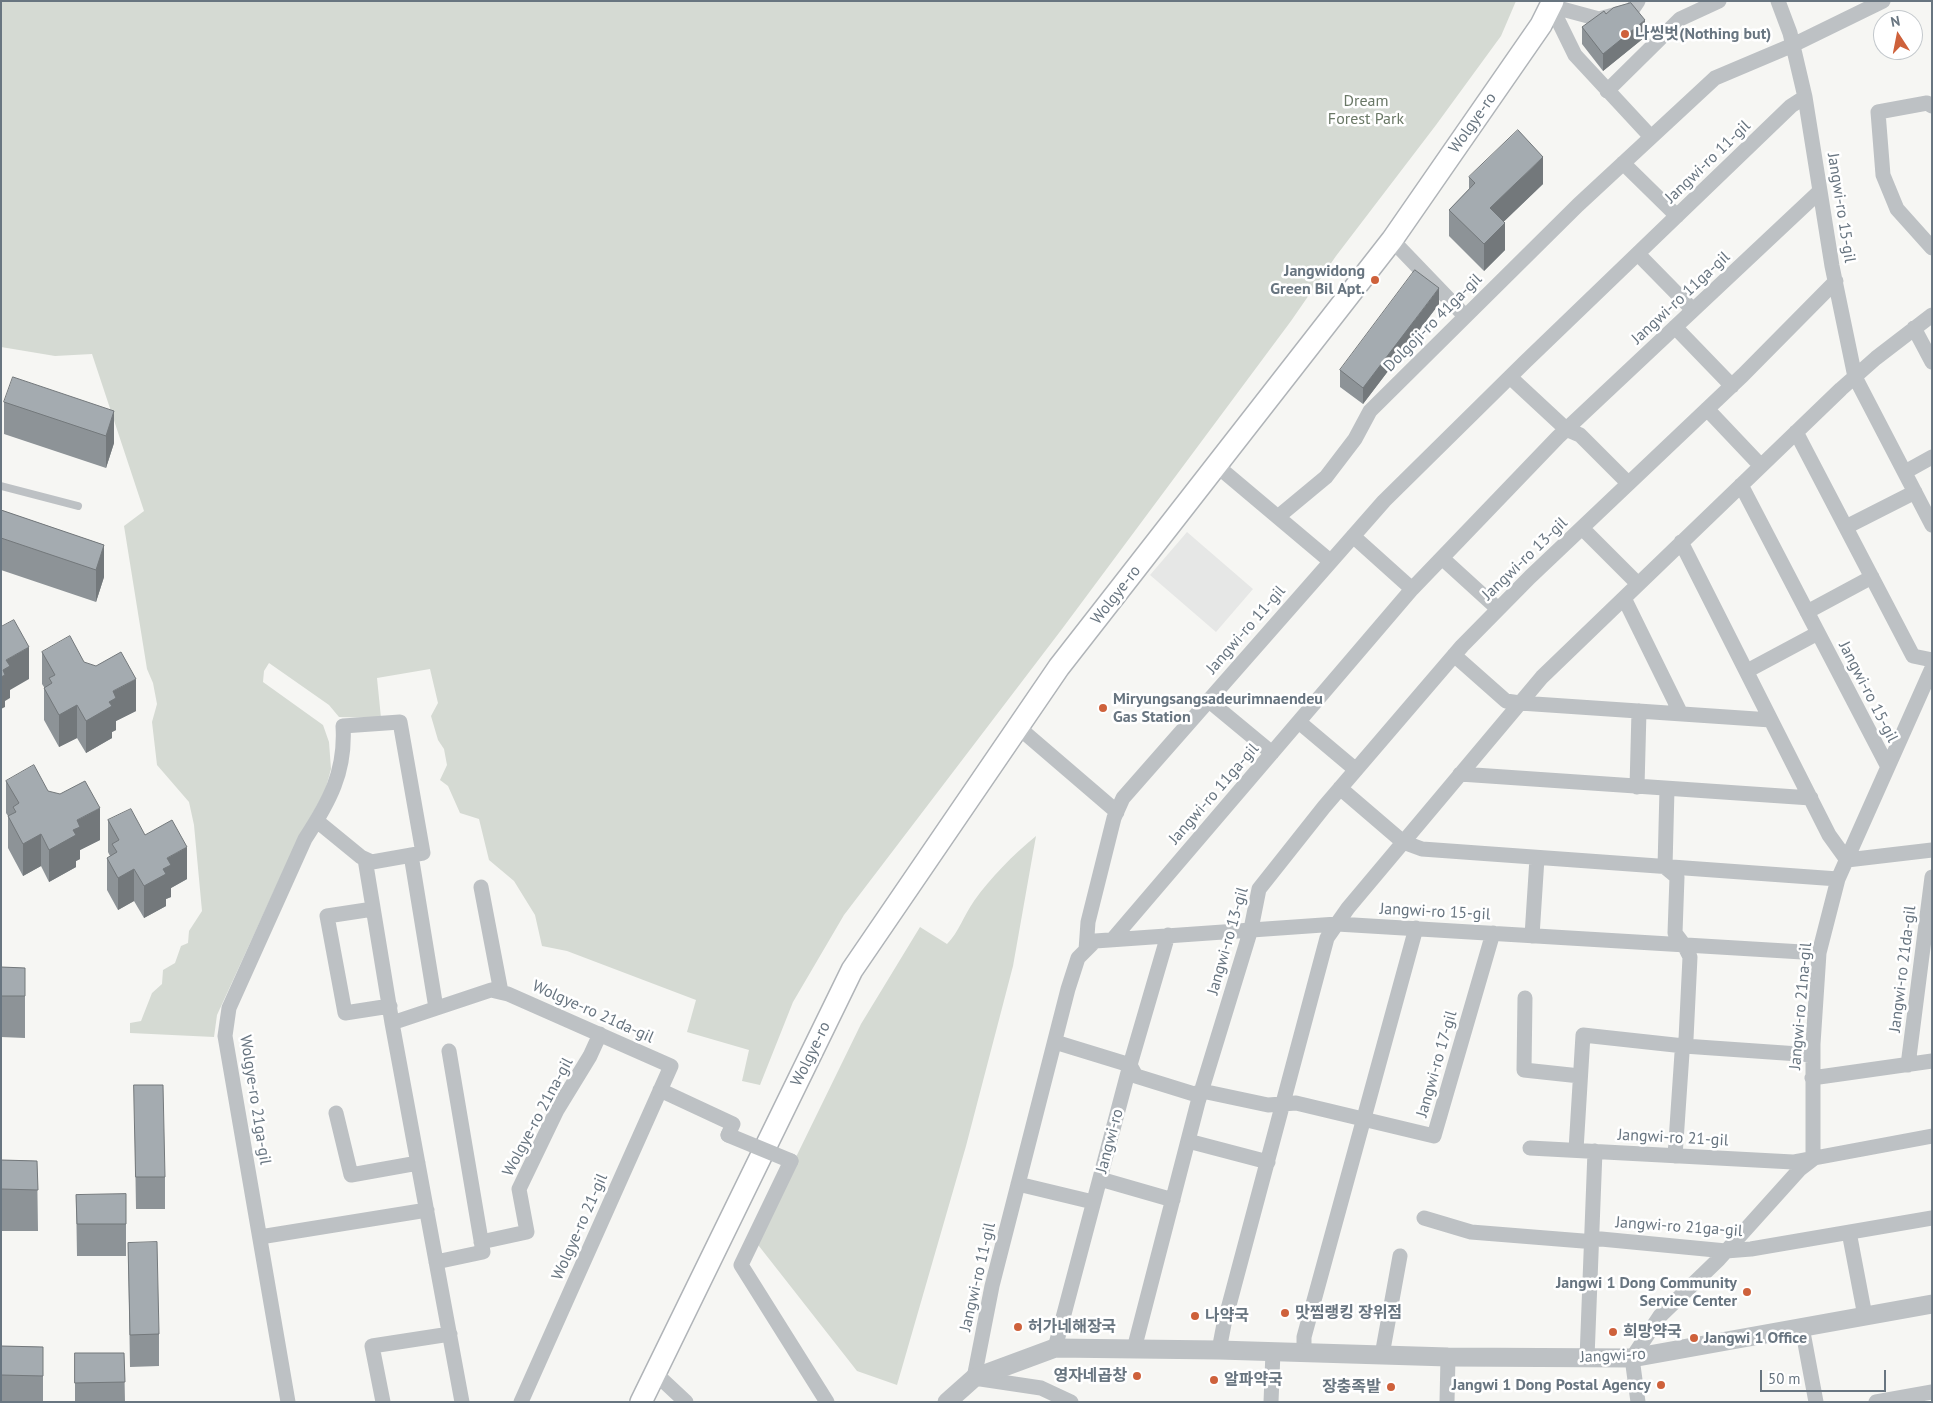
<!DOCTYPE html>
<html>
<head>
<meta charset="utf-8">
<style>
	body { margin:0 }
	#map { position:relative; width:1933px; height:1403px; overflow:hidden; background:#f6f6f3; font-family:"PT Sans",sans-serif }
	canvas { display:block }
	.frame { position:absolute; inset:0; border:2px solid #687580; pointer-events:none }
	.north { position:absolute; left:1873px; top:10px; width:50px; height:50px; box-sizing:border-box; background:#fff; border:1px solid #c3c8cc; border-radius:50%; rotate:349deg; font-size:14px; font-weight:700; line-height:20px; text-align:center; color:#687580 }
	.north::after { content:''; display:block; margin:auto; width:18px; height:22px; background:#ce613b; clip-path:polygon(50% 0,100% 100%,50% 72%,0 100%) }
	.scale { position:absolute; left:1760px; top:1370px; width:126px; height:22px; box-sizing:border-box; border:2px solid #687580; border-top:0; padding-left:6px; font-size:15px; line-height:18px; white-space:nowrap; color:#687580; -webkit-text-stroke:4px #fff; paint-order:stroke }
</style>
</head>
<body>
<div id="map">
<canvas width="1933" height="1403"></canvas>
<div class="frame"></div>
<div class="north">N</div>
<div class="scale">50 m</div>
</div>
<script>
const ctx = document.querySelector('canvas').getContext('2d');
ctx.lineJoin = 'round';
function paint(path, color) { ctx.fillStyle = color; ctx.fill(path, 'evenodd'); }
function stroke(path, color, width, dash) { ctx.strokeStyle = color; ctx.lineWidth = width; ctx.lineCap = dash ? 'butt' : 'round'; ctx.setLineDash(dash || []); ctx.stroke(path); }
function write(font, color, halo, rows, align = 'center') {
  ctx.font = font + ' "PT Sans","Noto Sans KR",sans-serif'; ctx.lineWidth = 5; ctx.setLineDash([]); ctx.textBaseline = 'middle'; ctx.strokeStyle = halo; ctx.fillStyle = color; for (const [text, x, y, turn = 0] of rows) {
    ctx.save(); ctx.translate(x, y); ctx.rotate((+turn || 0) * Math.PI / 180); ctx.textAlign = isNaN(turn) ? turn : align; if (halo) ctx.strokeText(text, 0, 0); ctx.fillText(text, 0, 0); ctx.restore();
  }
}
paint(new Path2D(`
	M1187,532L1253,589L1216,632L1150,575Z`), '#e6e7e6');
paint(new Path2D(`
	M1,1H1516L1501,36L1436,125L1336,256L1291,321L1062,629L844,915L793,1002L760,1085L742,1081L749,1050L687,1032L696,1000L567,951L542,946L535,915L514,881L489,860L479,819L460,813L448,786L440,780L447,765L444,749L438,740L431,716L438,703L430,669L377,678L381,718L339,717L329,705L269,663L264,671L263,682L323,725L329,742L331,769L325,791L296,843L217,1015L214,1037L130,1033V1023L141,1021L152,993L162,984L163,970L175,963L181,946L188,943L189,931L202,911L194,825L189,802L157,765L152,722L157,704L153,683L147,669L124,526L144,511L92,354L55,356L1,347Z
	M1036,836L1013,966L966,1146L897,1385L857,1371L755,1241L861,1024L920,927L947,944C959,932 964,915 974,901C991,877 1013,855 1036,836Z`), '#d5dad3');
const secondary = new Path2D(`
	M641,1402L852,970L1059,667L1392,240L1541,25L1553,1`);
stroke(secondary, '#b0b4b8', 24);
stroke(new Path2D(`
	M1,486L78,506`), '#bdc1c4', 8);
stroke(new Path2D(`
	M1778,1L1790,33L1805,97L1832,266L1855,377L1932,525
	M1551,6L1575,55L1651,137
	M1551,6L1599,19L1632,10L1638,1
	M1607,91L1680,19L1719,1
	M1932,106L1927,103L1878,112L1883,175L1897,209L1932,248
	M1623,163L1677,216
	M1392,240L1465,316
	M1638,254L1693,310
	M1675,327L1732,386
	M1914,328L1932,362
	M1510,377L1566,429L1580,435L1628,483
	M1707,409L1761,466
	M1796,432L1913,656L1932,660
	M1216,465L1330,561
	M1905,472L1932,457
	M1741,485L1888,767
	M1279,516L1326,477L1355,439L1370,411L1578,205L1715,78L1793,45L1883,1
	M1846,527L1915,492
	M1582,528L1638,584
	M1353,536L1412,589
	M1681,542L1829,835L1847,860L1932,850
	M1442,558L1498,609
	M1624,598L1681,714
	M1807,612L1872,577
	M1454,655L1506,701L1520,703L1771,720
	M1747,671L1818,633
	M1208,700L1272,753
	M1299,722L1356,770
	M1018,727L1117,812
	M1460,774L1811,798
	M1637,787L1639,711
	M1340,788L1403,842L1422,849L1838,879
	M1667,789L1665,867L1677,877L1675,933L1684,945L1690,957L1686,1039L1682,1053L1675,1156
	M411,855L436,1008
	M365,859L392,1023L462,1402
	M481,887L501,992
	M373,909L327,916L345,1013L390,1006
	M1532,936L1537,858
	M1112,940L1412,589L1558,437L1820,191
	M1086,950L1088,922L1114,818L1123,798L1384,501L1525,362L1791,106L1805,97
	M1525,998L1524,1070L1580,1076
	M392,1023L491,990L508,994L671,1066L521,1402
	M1055,1042L1130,1065L1136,1076L1194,1094L1202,1091L1268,1105L1296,1103L1434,1136L1493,933
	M1908,1065L1932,877
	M1812,1078L1932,1061
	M660,1090L733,1124L728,1135
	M336,1113L351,1175L418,1163
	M1188,1141L1268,1162
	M1530,1148L1793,1162L1932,1136
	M1576,1150L1583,1035L1684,1046L1813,1055
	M791,1161L741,1265L827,1402
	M1100,1179L1173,1200
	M1018,1184L1093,1202
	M1424,1218L1471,1232L1583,1241L1601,1239L1726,1251L1751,1249L1932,1218
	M1849,1232L1865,1316
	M260,1237L427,1210
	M481,1242L527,1232L519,1189L557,1110L590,1056L600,1034
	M436,1262L483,1252L449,1051
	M1802,1327L1816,1402
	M1055,1348L1130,1065L1168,935
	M1134,1349L1198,1102L1251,929L1259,889L1324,807L1462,646L1530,577L1743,375L1836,281
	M1219,1350L1224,1324L1327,938L1348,908L1542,677L1841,389L1876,358L1932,315
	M1304,1353V1337L1416,928
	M1382,1355L1400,1256
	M1587,1358L1595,1151
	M655,1373L686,1402
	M288,1402L225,1036L229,1008L305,839C329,802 346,772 343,726L400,722L423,853L372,862L361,857L317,821
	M383,1402L372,1346L450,1334
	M1071,1402L1041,1388L974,1378L992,1286L1068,989L1078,958L1095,941L1337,924L1819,953
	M1271,1402L1273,1352
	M1447,1402L1448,1357
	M1638,1402L1632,1358L1660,1316L1719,1259L1800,1169L1813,1159V1044L1819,953L1838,879L1932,668
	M1876,1402L1932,1392`), '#bdc1c4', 15);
stroke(new Path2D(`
	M947,1402L974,1378L1055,1348L1219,1350L1448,1357L1632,1358L1932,1304`), '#bdc1c4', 19);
stroke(secondary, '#fff', 21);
stroke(new Path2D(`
	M728,1135L791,1161`), '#bdc1c4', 15);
paint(new Path2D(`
	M1606,14L1645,37L1603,71L1582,44V27Z
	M1469,177L1543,184L1503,222L1505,250L1484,271L1449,236V210L1469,189Z
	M1439,304L1363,404L1340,387V370Z
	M4,402L114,411V443L106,468L4,434Z
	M1,510L104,545V577L96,602L1,570Z
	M42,652L136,711L116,721V730L112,732V738L86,753L77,738L59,747L44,720V687L42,684Z
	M6,781L48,791L100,840L80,850V859L76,861V867L49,882L41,866L23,876L8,848V816L6,813Z
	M108,820L145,835L187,879L171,888V897L166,899V906L144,918L134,901L118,910L107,890V858L110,856L108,852Z
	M1,967L25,968V1038L1,1037Z
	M134,1085L165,1177V1209H136Z
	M1,1160L37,1161L38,1231H1Z
	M126,1194V1256H77L76,1195Z
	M128,1243L159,1334V1366L130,1367Z
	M1,1346L43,1347V1402H1Z
	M75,1353H124L125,1402H75Z`), '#8d9397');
paint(new Path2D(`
	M1645,20V37L1603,71V54Z
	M1543,157V184L1490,235V208Z
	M1505,223V250L1484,271V244Z
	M1439,288V304L1363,404V388Z
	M114,411V443L106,468V436Z
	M104,545V577L96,602V570Z
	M29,647V679L10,690V698L5,701V707L1,709V677L6,660Z
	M136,679V711L116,721V730L112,732V738L86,753V721L109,702L113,691Z
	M77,705V738L59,747V715Z
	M100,808V840L80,850V859L76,861V867L49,882V850L73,830L77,820Z
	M41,834V866L23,876V844Z
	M187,847V879L171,888V897L166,899V906L144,918V886L163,869L167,858Z
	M134,869V901L118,910V878Z`), '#73787b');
const building = new Path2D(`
	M1631,3L1645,20L1603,54L1582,27L1604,11L1606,14L1613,8Z
	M1518,130L1543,157L1490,208L1505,223L1484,244L1449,210L1475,183L1469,177Z
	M1415,270L1439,288L1363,388L1340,370Z
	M13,377L114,411L106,436L4,402Z
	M1,510L104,545L96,570L1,538Z
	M14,620L29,647L6,660L10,666L3,670L5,675L1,677V627Z
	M70,636L84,662L96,666L121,652L136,679L113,691L116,698L109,702L112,706L86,721L77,705L59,715L44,688L52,683L49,678L55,675L42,652Z
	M34,765L48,791L60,794L85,781L100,808L77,820L80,827L73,830L76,835L49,850L41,834L23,844L8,816L16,812L13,807L19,803L6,781Z
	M131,809L145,835L172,820L187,847L167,858L171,865L163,869L166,874L144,886L134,869L118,878L107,858L117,852L112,844L119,840L108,820Z
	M1,967L25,968V996H1Z
	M134,1085H163L165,1177H136Z
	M1,1160L37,1161L38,1190L1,1189Z
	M126,1194V1224H77L76,1195Z
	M157,1242L159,1334L130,1335L128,1243Z
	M1,1346L43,1347V1376L1,1375Z
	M75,1353H124L125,1382L75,1383Z`);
paint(building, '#a4abb0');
stroke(building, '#73787b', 1);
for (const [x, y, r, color] of [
	[1625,34,5,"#ce613b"],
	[1375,280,5,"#ce613b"],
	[1103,708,5,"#ce613b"],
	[1747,1292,5,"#ce613b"],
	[1285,1313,5,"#ce613b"],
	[1195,1316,5,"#ce613b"],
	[1018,1327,5,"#ce613b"],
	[1613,1332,5,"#ce613b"],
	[1694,1338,5,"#ce613b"],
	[1137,1376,5,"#ce613b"],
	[1214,1380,5,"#ce613b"],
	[1661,1385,5,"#ce613b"],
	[1391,1387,5,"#ce613b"]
]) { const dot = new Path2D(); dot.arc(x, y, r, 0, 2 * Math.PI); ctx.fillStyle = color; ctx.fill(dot); stroke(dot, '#fff', 2); }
write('bold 16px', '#687580', '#fff', [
	["나씽벗(Nothing but)",1635,34],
	["Jangwidong",1365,271,"right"],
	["Green Bil Apt.",1365,289,"right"],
	["Miryungsangsadeurimnaendeu",1113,699],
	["Gas Station",1113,717],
	["Jangwi 1 Dong Community",1737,1283,"right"],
	["Service Center",1737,1301,"right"],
	["맛찜랭킹 장위점",1295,1313],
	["나약국",1205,1316],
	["허가네해장국",1028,1327],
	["희망약국",1623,1332],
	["Jangwi 1 Office",1704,1338],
	["영자네곱창",1127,1376,"right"],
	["알파약국",1224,1380],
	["Jangwi 1 Dong Postal Agency",1651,1385,"right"],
	["장충족발",1381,1387,"right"]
], 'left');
write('16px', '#6a7866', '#fff', [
	["Dream",1366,101],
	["Forest Park",1366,119]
]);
write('16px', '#687580', '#fff', [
	["Wolgye-ro",1473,123,-55],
	["Jangwi-ro 11-gil",1708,162,-44],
	["Jangwi-ro 15-gil",1841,208,81],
	["Jangwi-ro 11ga-gil",1681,298,-43],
	["Dolgoji-ro 41ga-gil",1433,323,-45],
	["Jangwi-ro 13-gil",1525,559,-44],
	["Wolgye-ro",1116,595,-52],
	["Jangwi-ro 11-gil",1246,630,-49],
	["Jangwi-ro 15-gil",1868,692,63],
	["Jangwi-ro 11ga-gil",1214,794,-49],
	["Jangwi-ro 15-gil",1435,912,3],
	["Jangwi-ro 13-gil",1228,941,-74],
	["Jangwi-ro 21da-gil",1903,969,-83],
	["Jangwi-ro 21na-gil",1801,1006,-85],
	["Wolgye-ro 21da-gil",593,1012,24],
	["Wolgye-ro",811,1054,-64],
	["Jangwi-ro 17-gil",1437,1064,-74],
	["Wolgye-ro 21ga-gil",255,1100,81],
	["Wolgye-ro 21na-gil",538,1117,-62],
	["Jangwi-ro 21-gil",1673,1138,3],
	["Jangwi-ro",1110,1141,-75],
	["Wolgye-ro 21-gil",580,1227,-66],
	["Jangwi-ro 21ga-gil",1679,1227,4],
	["Jangwi-ro 11-gil",978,1277,-77],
	["Jangwi-ro",1613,1356,-3]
]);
</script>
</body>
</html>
